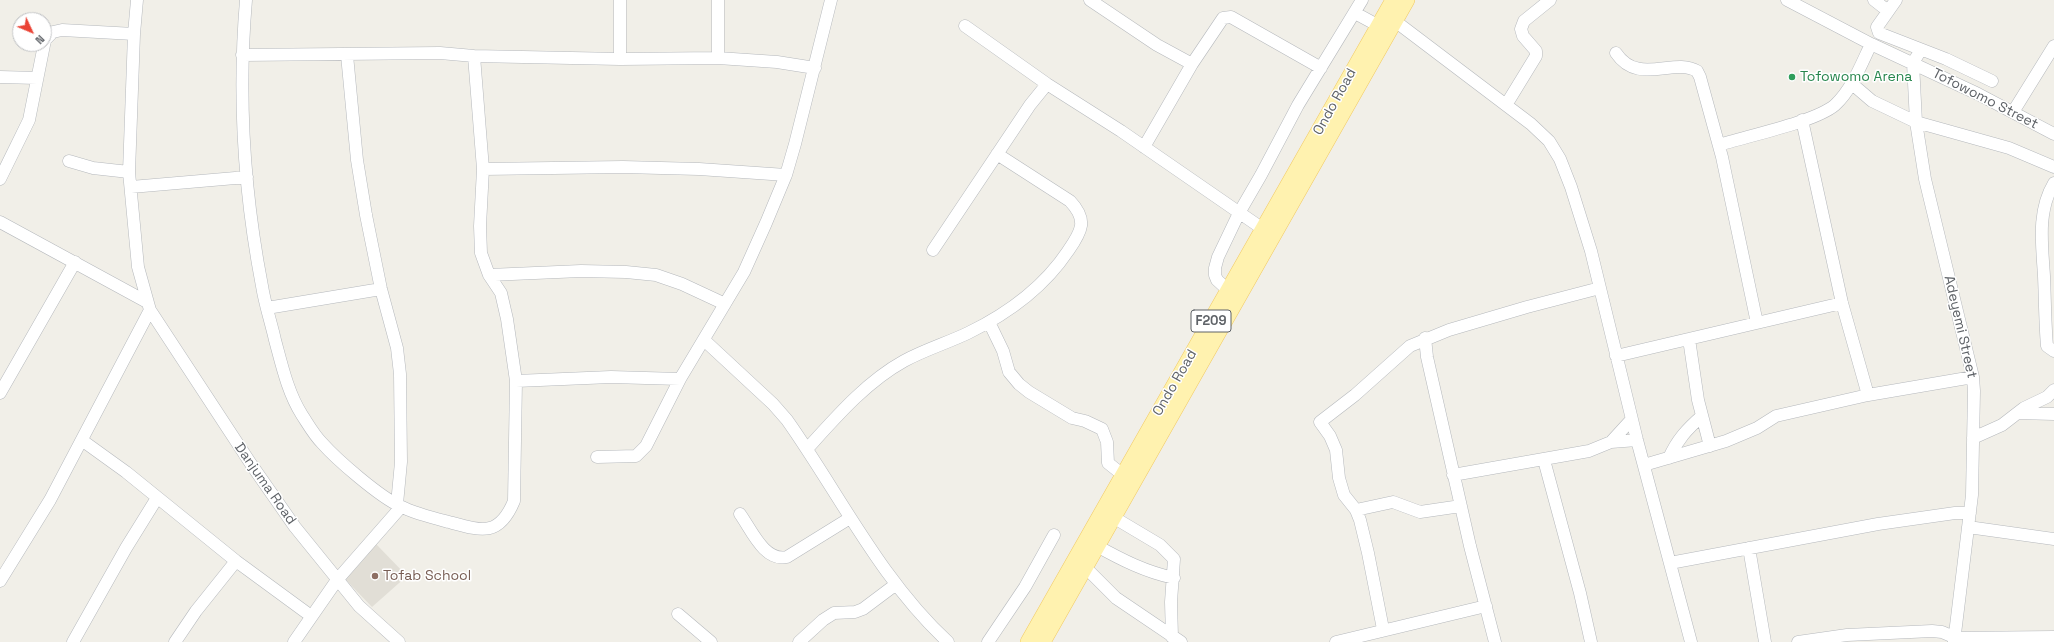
<!DOCTYPE html>
<html>
<head>
<meta charset="utf-8">
<style>
	body { margin:0 }
	#map { position:relative; width:2054px; height:642px; overflow:hidden; background:#f1efe8; font-family:"Space Grotesk",sans-serif }
	canvas { display:block }
	.north { position:absolute; left:12px; top:12px; width:40px; height:40px; box-sizing:border-box; background:#fff; border:1px solid #bfc1c3; border-radius:50%; rotate:134deg; font-size:11px; font-weight:700; line-height:16px; text-align:center; color:#5f6368 }
	.north::after { content:''; display:block; margin:auto; width:14px; height:18px; background:#ea4335; clip-path:polygon(50% 0,100% 100%,50% 72%,0 100%) }
</style>
</head>
<body>
<div id="map">
<canvas width="2054" height="642"></canvas>
<div class="north">N</div>
</div>
<script>
const ctx = document.querySelector('canvas').getContext('2d');
ctx.lineJoin = 'round';
function paint(path, color) { ctx.fillStyle = color; ctx.fill(path, 'evenodd'); }
function stroke(path, color, width, dash) { ctx.strokeStyle = color; ctx.lineWidth = width; ctx.lineCap = dash ? 'butt' : 'round'; ctx.setLineDash(dash || []); ctx.stroke(path); }
function write(font, color, halo, rows, align = 'center') {
  ctx.font = font + ' "Space Grotesk",sans-serif'; ctx.lineWidth = 3; ctx.setLineDash([]); ctx.textBaseline = 'middle'; ctx.strokeStyle = halo; ctx.fillStyle = color; for (const [text, x, y, turn = 0] of rows) {
    ctx.save(); ctx.translate(x, y); ctx.rotate((+turn || 0) * Math.PI / 180); ctx.textAlign = isNaN(turn) ? turn : align; if (halo) ctx.strokeText(text, 0, 0); ctx.fillText(text, 0, 0); ctx.restore();
  }
}
paint(new Path2D(`
	M376,544L407,576L372,607L343,577Z`), '#e1ded6');
const minor = new Path2D(`
	M137,0L134,34L129,172L138,267L150,310L251,464L295,527L359,606L399,642
	M246,0C238,94 244,193 262,286C265,305 271,322 275,340C282,366 288,393 302,415C308,424 314,435 322,443C337,460 380,497 400,506C416,514 433,518 449,522C482,531 499,537 514,501L516,381L507,319L501,293L489,275L481,253L480,226L483,169L474,56
	M620,0V59
	M1090,0L1157,45L1192,64
	M1787,0L1871,44L1978,94L2054,134
	M1874,0L1888,11
	M1896,0L1877,27L1879,33L1946,59L1992,81
	M1355,13L1379,26
	M1395,21L1531,124L1549,141L1560,159L1571,187L1591,251L1637,440L1691,642
	M965,26L1047,84L1121,131L1263,229
	M1920,51L1913,63L1916,122L1925,179L1973,377L1974,391L1972,495L1954,642
	M1616,53C1638,86 1674,57 1697,71L1700,77L1722,157L1757,323
	M242,55L440,53L474,56L620,59L718,58L777,62L815,68
	M347,55L357,160L366,215L381,289L397,348L400,374L401,462L397,504
	M718,58V0
	M0,77L37,78
	M1851,83L1872,101L1916,122L2009,148L2054,167
	M1506,105L1536,56V51L1523,36L1521,29L1524,21L1550,0
	M2013,112L2054,46
	M1802,120L1842,303L1868,395
	M1719,145C1747,136 1815,122 1835,105C1852,89 1861,65 1871,44
	M1144,147L1192,64L1223,18L1231,17L1321,68
	M69,161L93,168L129,172
	M483,169L623,167L699,169L786,175
	M0,179L29,120L45,40L53,32L62,30L134,34
	M2054,183C2037,211 2042,244 2044,276C2045,299 2045,323 2047,346L2054,351
	M131,187L247,177
	M0,222L147,302
	M933,250L1030,105L1047,84
	M489,275L581,271L626,272L656,275L682,284L725,304
	M1228,290L1217,280L1215,275V268L1218,257L1239,213L1261,175L1298,105L1362,0
	M267,308L381,289
	M989,322L1003,351L1009,372L1019,384L1029,392L1072,418L1085,421L1102,429L1107,442L1108,463L1123,475
	M1425,338L1427,357L1470,546L1495,642
	M1689,339L1698,400L1710,446
	M704,340L773,404L787,420C840,495 880,579 948,642
	M1616,356L1842,303
	M516,381L611,377L680,379
	M0,393L75,262
	M2018,413L2054,414
	M1973,438L2002,425L2024,408L2047,397L2054,390
	M83,441L126,472L236,561L311,616
	M1611,442L1632,419
	M807,449C836,417 866,382 904,361C924,350 947,343 968,333C1007,314 1044,287 1068,251C1082,231 1088,220 1070,201L997,154
	M597,457L636,456L646,446L680,379L744,272L766,223L786,175L795,144L831,0
	M1669,458C1677,440 1687,429 1702,416
	M1544,460L1580,593L1591,642
	M1644,465L1726,441L1757,428L1776,416L1868,395L1973,377
	M1453,475L1589,451L1611,442L1637,440
	M1356,510L1393,502L1420,512L1461,506
	M740,514C751,529 764,562 787,557L850,518
	M1113,517L1160,545L1174,559L1171,602L1172,637
	M1968,527L2054,539
	M1097,546C1122,560 1146,572 1174,578
	M1749,548L1765,642
	M1670,563L1878,524L1955,513H1970
	M1085,567L1116,598L1181,642
	M0,581L50,500L150,310
	M678,614L711,642
	M1383,629L1368,553L1360,520L1356,510L1344,495L1339,478L1336,450L1330,436L1320,422L1355,395L1410,346L1449,330L1527,307L1600,288
	M73,642L126,548L157,498
	M175,642L196,611L236,561
	M294,642L337,580L401,507
	M799,642L823,620L834,613L855,612L863,609L895,585
	M988,642L1025,587L1054,535
	M1336,642L1486,606
	M1798,642L1847,635L1932,631L1942,632L1956,638L2054,637`);
const major = new Path2D(`
	M1028,642L1393,0
	M1043,642L1407,0`);
stroke(minor, '#b5b8bc', 13);
stroke(major, '#f2c960', 16);
stroke(minor, '#fff', 12);
stroke(major, '#fff2af', 15);
for (const [x, y, r, color] of [
	[1792,77,4,"#2e9e5b"],
	[375,576,4,"#8d6e63"]
]) { const dot = new Path2D(); dot.arc(x, y, r, 0, 2 * Math.PI); ctx.fillStyle = color; ctx.fill(dot); stroke(dot, '#fff', 1.5); }
for (const [x, y, w] of [
	[1211,321,40]
]) { const box = new Path2D(); box.roundRect(x - w / 2, y - 11, w, 22, 3); ctx.fillStyle = '#fff'; ctx.fill(box); stroke(box, '#5f6368', 1); }
write('bold 13px', '#5f6368', null, [
	["F209",1211,321]
]);
write('14px', '#27864d', '#fff', [
	["Tofowomo Arena",1800,77]
], 'left');
write('14px', '#5f6368', '#fff', [
	["Tofowomo Street",1985,99,27],
	["Ondo Road",1335,102,-61],
	["Adeyemi Street",1960,327,77],
	["Ondo Road",1175,383,-60],
	["Danjuma Road",265,484,55]
]);
write('14px', '#785e54', '#fff', [
	["Tofab School",383,576]
], 'left');
</script>
</body>
</html>
